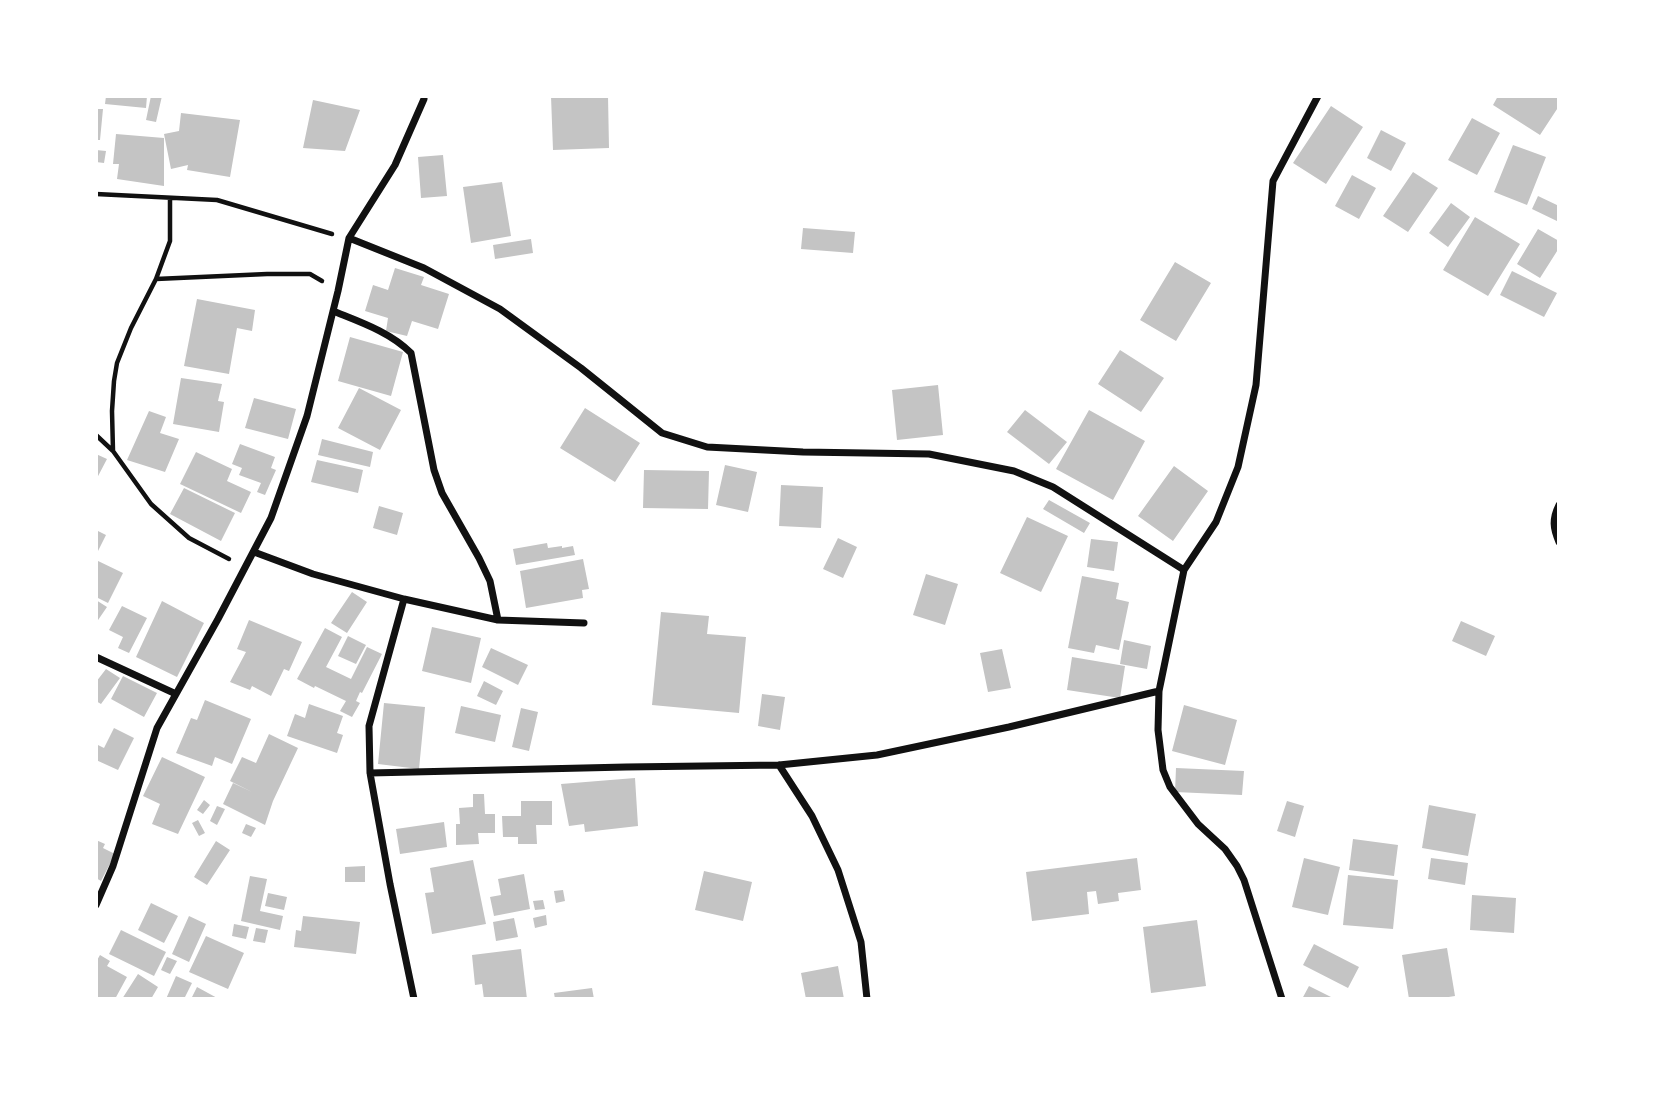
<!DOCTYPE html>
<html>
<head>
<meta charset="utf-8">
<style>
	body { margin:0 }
	#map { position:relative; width:1655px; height:1095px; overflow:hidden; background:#fff; font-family:Rubik,sans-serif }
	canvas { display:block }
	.frame { position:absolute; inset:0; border:98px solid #fff; pointer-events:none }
</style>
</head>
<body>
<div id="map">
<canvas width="1655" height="1095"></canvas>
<div class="frame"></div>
</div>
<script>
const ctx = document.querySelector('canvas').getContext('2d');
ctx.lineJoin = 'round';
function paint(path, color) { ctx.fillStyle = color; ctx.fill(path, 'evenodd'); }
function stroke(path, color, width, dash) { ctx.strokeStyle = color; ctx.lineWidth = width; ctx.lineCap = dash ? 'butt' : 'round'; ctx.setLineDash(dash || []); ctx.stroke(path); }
paint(new Path2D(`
	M106,96H147L146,108L105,104Z
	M151,96H162L156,122L146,120Z
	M551,96H608L609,148L553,150Z
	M1498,96H1554L1559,99V106L1540,135L1493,105Z
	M313,100L360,110L345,151L303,148Z
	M1331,106L1363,127L1326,184L1293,163Z
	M96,109H103L100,140H96Z
	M181,113L240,120L230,177L187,170L188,165L171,169L164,134L179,131Z
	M1472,118L1500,133L1477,175L1448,160Z
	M1381,130L1406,143L1391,171L1367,158Z
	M116,134L164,138V186L117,179L119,164H113Z
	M1513,145L1546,157L1527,205L1494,192Z
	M96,150L106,151L104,163L96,162Z
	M443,155L447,196L421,198L418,157Z
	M1413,172L1438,188L1408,232L1383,216Z
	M1352,175L1376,188L1359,219L1335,206Z
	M502,182L511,236L471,243L463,187Z
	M1538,196L1559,206V222L1532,209Z
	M1451,203L1470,217L1448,247L1429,233Z
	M1475,217L1520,244L1488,296L1443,270Z
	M803,228L855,232L853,253L801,249Z
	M1538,229L1559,241V248L1540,278L1517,264Z
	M531,239L533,253L495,259L493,245Z
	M1175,262L1211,283L1176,341L1140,320Z
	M395,268L424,277L421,285L449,294L438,329L412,321L407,336L386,331L388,318L365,311L373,285L388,290Z
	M1512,271L1557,293L1544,317L1500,295Z
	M197,299L255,310L252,331L237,328L229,374L184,366Z
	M350,337L403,352L391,396L338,381Z
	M1120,350L1164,378L1141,412L1098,384Z
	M181,378L222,384L218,401L224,402L219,432L173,424Z
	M938,385L943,435L897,440L892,390Z
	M359,388L401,410L380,450L338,428Z
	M254,398L296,409L288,439L245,428Z
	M585,408L640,443L615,482L560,448Z
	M1025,410L1067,442L1049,464L1007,432Z
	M1089,410L1145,441L1113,500L1056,469Z
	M149,411L166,417L160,433L179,439L165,472L127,460Z
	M322,439L373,452L370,467L318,455Z
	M240,444L275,457L271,468L276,470L265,495L257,492L261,483L239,475L242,468L232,464Z
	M196,452L232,469L227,481L251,492L241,513L180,484Z
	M96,454L107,459L96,480Z
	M317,460L363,470L358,493L311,482Z
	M725,465L757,472L748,512L716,505Z
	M1174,466L1208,491L1173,541L1138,516Z
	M644,470L709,471L708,509L643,508Z
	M781,485L823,487L821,528L779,526Z
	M184,488L235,513L221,541L170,514Z
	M1049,500L1090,523L1084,533L1043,509Z
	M379,506L403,513L397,535L373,528Z
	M1027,517L1068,536L1041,592L1000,573Z
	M96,530L106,535L96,555Z
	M838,538L857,547L843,578L823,569Z
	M1091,539L1118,542L1114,571L1087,567Z
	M547,543L548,548L562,546V548L573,546L575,555L516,565L513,549Z
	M583,559L589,589L582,590L583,598L526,608L520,571Z
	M96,560L123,573L108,603L96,597Z
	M926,574L958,584L945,625L913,615Z
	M1082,576L1119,583L1116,599L1129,602L1119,650L1096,645L1094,653L1068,648Z
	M352,592L367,602L347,633L331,623Z
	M96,600L107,607L96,623Z
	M162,601L204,623L177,677L136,657Z
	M122,606L147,618L129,653L118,648L123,637L109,630Z
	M661,612L709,616L707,634L746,637L739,713L652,705Z
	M249,620L302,642L289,671L284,669L271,696L252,686L250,690L230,682L246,652L237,649Z
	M1461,621L1495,636L1486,656L1452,641Z
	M432,627L481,638L471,683L422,671Z
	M325,628L342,637L326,667L351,679L367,647L382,654L362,693L360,692L356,701L360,703L352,717L340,711L346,701L315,686L314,688L297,679Z
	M348,636L366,645L356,664L338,656Z
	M1124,640L1151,646L1147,669L1120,664Z
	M491,648L528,665L518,685L482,667Z
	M1002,649L1011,688L988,692L980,653Z
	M1072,657L1125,666L1120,698L1067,690Z
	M106,669L120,678L101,704L96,701V682Z
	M123,676L157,693L144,717L111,699Z
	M484,681L503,691L496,705L477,696Z
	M762,694L785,697L780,730L758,726Z
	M205,700L251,719L232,764L215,757L212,766L176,753L191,718L197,720Z
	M384,703L425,707L419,769L378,764Z
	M309,704L343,716L337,733L343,735L337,753L287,736L295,714L305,718Z
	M1184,705L1237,720L1225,765L1172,751Z
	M461,706L501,715L495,742L455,733Z
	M521,708L538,712L529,751L512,747Z
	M114,728L134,738L118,770L96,760V744L104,748Z
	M269,734L298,748L273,801L265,825L223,804L233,783L252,792L230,781L242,757L256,763Z
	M162,757L205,777L178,834L152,824L160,804L143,796Z
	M1176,768L1244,771L1242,795L1175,792Z
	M635,778L638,826L585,832L584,824L569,826L561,784Z
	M473,794H484L485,814H495V833H478L479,844L456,845V824H460L459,808L473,807Z
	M204,800L210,805L203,814L197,810Z
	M521,801H552V825H536L537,844H518V837H503L502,816H521Z
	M1287,801L1304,806L1295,837L1277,831Z
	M1429,805L1476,814L1468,856L1422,848Z
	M217,806L225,809L217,825L210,821Z
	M198,820L205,833L199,836L192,823Z
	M444,822L447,847L400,854L396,829Z
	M246,824L256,828L251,837L242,833Z
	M1353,839L1398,845L1394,876L1349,870Z
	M96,840L105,844L103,848L115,854L101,881L96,878Z
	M216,841L230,850L207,885L194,877Z
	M1137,858L1141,890L1118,893L1119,901L1098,904L1096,891L1087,892L1089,914L1032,921L1026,872Z
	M1304,858L1340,867L1328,915L1292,907Z
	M1431,858L1468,863L1465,885L1428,879Z
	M473,860L486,924L432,934L425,893L434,892L430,868Z
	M365,866V882H345V867Z
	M704,871L752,882L743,921L695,910Z
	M524,874L530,909L494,916L490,897L501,895L498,879Z
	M1348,875L1398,880L1393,929L1343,925Z
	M250,876L267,879L260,911L283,916L280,930L241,921Z
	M563,890L565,901L556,903L554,891Z
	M268,893L287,897L284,910L265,906Z
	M1472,895L1516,898L1514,933L1470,930Z
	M543,900L545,909L535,910L533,901Z
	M151,903L178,916L164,943L138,930Z
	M546,915L547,925L535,928L533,918Z
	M189,916L206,924L189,962L172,954Z
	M303,916L360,922L356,954L294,947L296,930L301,931Z
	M514,918L518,937L496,941L493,922Z
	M1197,920L1206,986L1151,993L1143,927Z
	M234,924L249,927L246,939L232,936Z
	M256,928L268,930L265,943L253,941Z
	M121,930L166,952L154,976L109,954Z
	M206,936L244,953L228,989L189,972Z
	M1314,944L1359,967L1348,988L1303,965Z
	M1447,948L1455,996L1436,999H1409L1402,955Z
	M521,949L527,999H484L482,984L475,985L472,955Z
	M100,955L110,961L107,966L127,977L115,999H96V962Z
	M167,957L177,961L170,974L161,970Z
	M838,966L844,999H806L801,973Z
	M138,974L158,987L151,999H122Z
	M176,976L192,983L184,999H166Z
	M1309,986L1335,999H1302Z
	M197,987L219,999H191Z
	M592,988L594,999H555L554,993Z`), '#c4c4c4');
stroke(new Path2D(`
	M96,194L217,200L332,234
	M156,279L267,274H310L322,281
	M96,435L113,451L151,504L189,538L229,559
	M113,451L112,411L114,381L117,363L131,328L156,279L170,241V199`), '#111', 4.5);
stroke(new Path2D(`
	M349,238L424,268L500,309L581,368L662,433L707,447L803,452L929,454L1014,471L1053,487L1184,570
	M333,311C360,322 390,332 411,353L434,470L442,493L479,558L490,581L498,620
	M1559,505C1552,519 1553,528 1559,542
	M254,552L313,574L404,599L498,620L584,623
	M404,599L369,726L370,773L390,884L414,999
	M96,657L176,694
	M779,765L812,816L838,870L861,942L867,999
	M370,773L626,767L779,765L877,755L1009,727L1159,691
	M96,905L113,866L157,728L218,619L271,518L307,416L338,291L349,238L395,165L424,99V96
	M1282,999L1244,880L1237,866L1225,849L1198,824L1170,787L1163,770L1158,730L1159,691L1184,570L1216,522L1238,467L1256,385L1273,181L1318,96`), '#111', 7);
</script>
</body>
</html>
